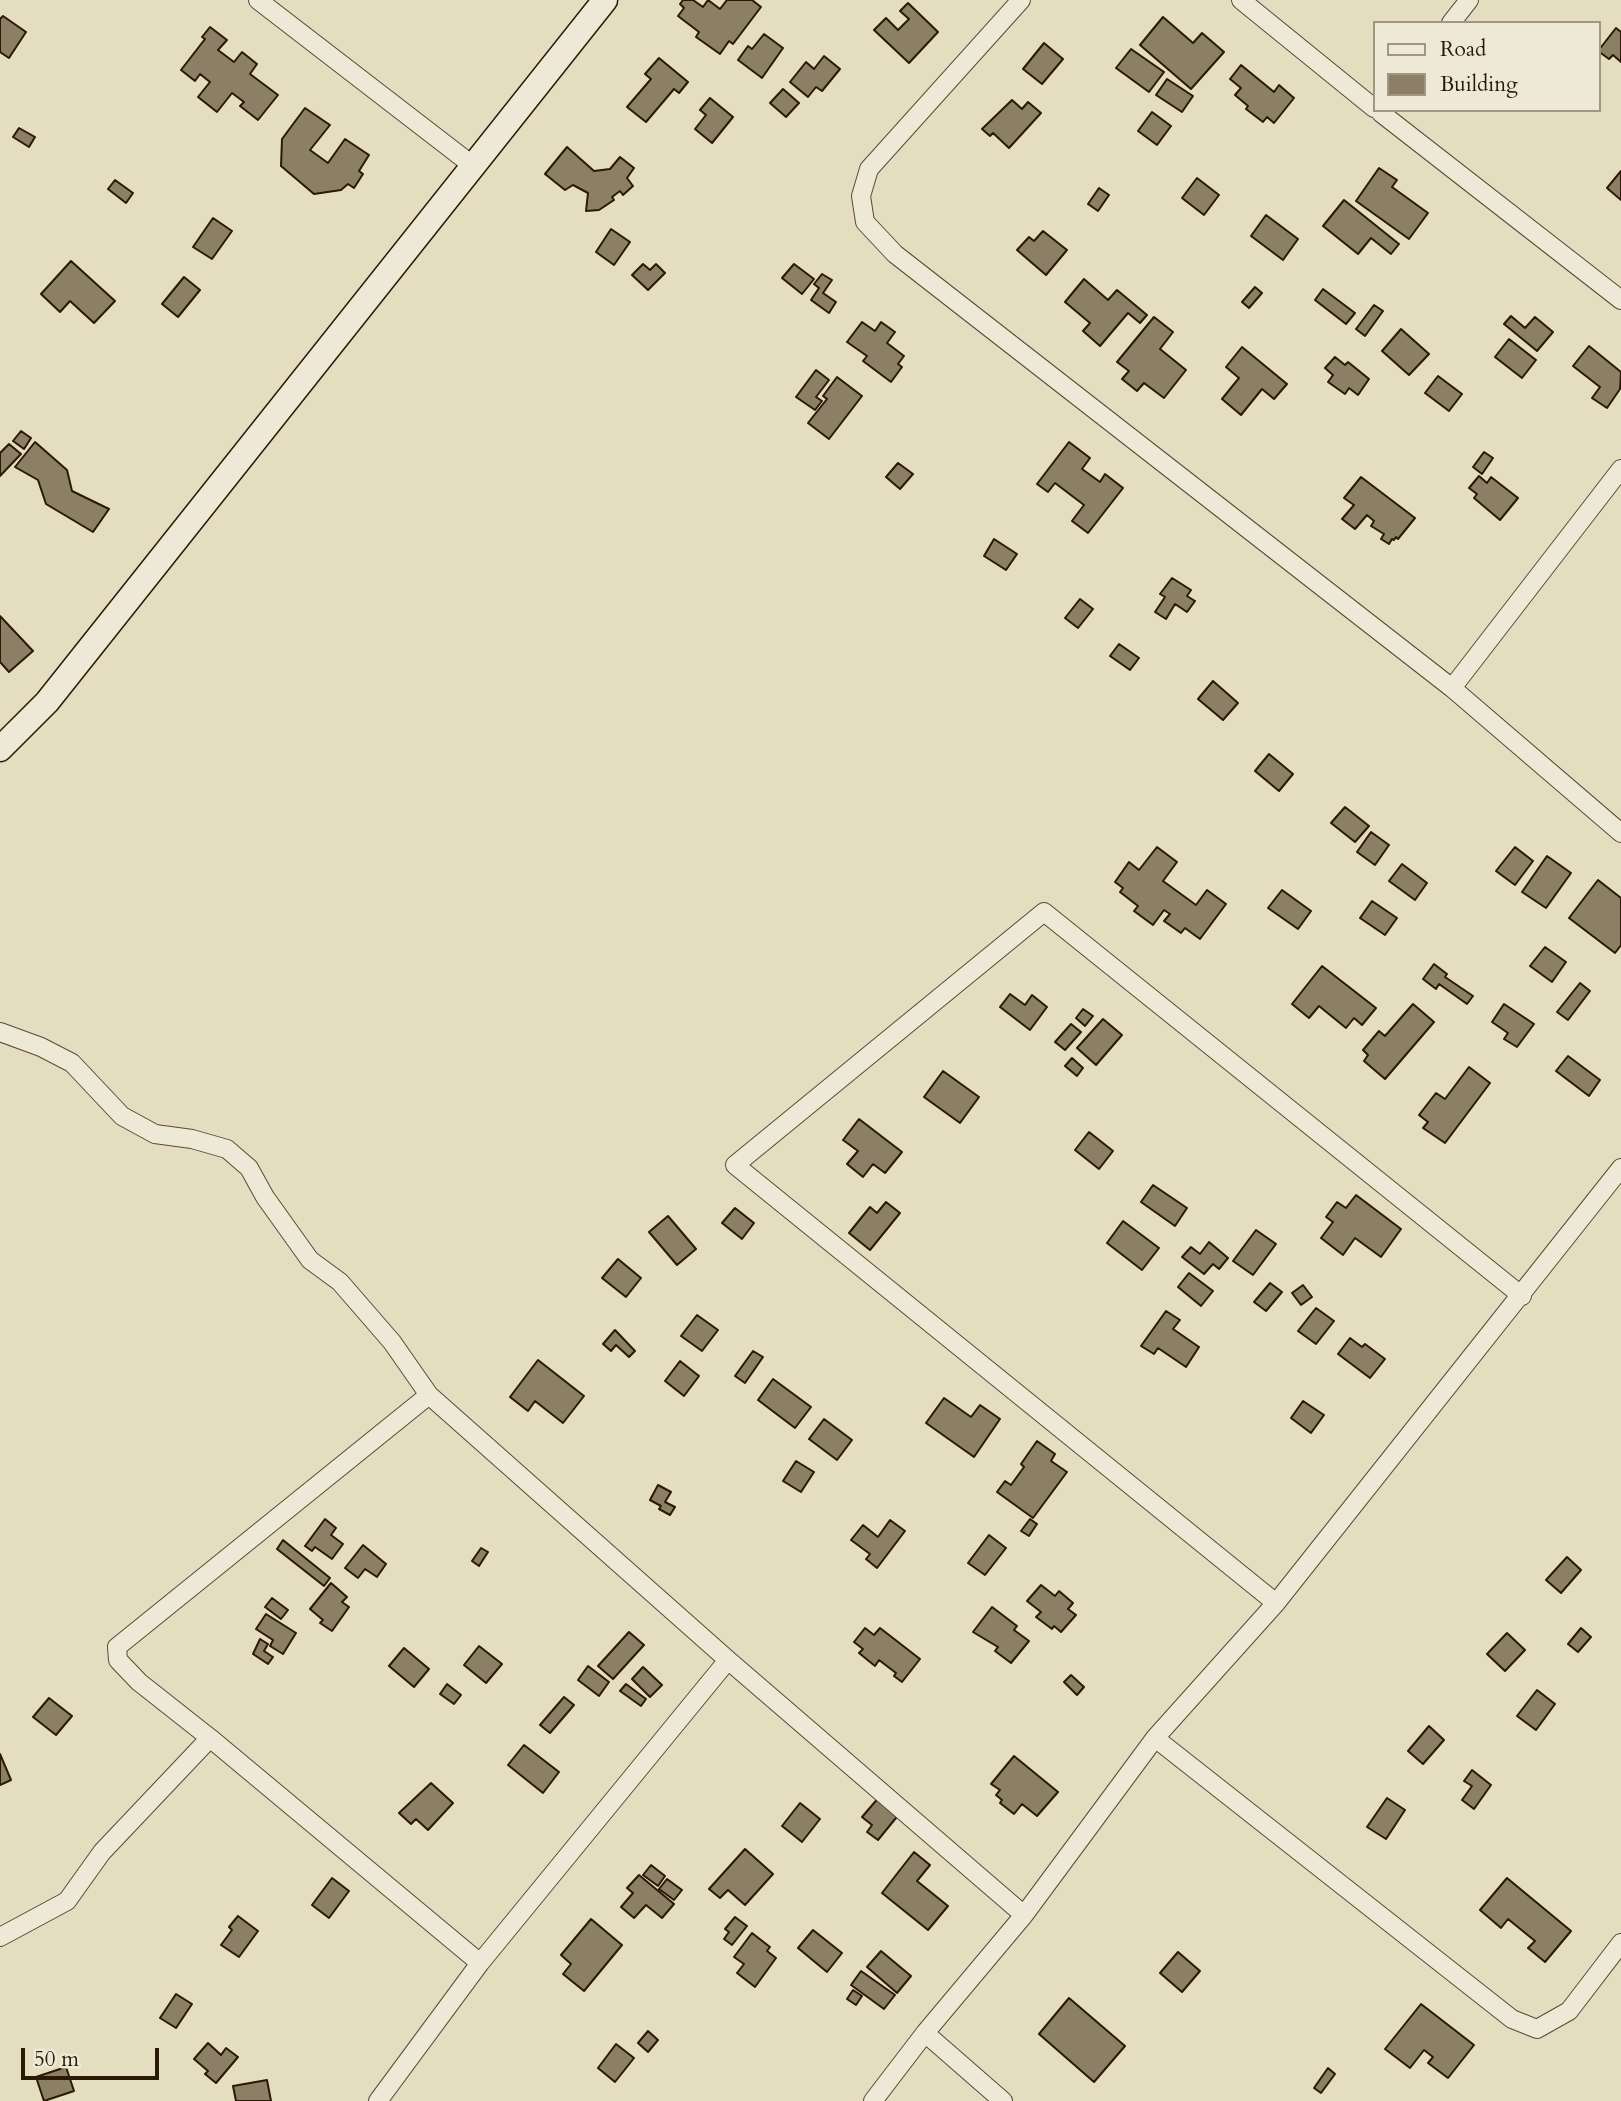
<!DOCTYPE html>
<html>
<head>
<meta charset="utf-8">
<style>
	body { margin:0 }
	#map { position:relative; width:1621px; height:2101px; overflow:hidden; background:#e5ddc0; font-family:Cardo,serif }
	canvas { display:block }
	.legend { position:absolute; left:1373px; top:21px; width:228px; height:91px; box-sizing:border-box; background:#eee9d6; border:2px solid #a09682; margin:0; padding:9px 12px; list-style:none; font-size:21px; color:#2a1904 }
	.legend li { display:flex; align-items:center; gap:14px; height:35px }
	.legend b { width:35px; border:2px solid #a09682 }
	.scale { position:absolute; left:21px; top:2048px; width:138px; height:32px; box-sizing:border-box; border:4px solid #2a1904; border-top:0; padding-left:9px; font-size:21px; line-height:24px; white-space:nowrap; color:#2a1904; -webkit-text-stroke:5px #eee9d6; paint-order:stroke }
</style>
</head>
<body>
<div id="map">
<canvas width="1621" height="2101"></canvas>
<ul class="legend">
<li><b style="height:9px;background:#eee9d6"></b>Road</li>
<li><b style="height:19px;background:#8b7f66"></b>Building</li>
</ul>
<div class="scale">50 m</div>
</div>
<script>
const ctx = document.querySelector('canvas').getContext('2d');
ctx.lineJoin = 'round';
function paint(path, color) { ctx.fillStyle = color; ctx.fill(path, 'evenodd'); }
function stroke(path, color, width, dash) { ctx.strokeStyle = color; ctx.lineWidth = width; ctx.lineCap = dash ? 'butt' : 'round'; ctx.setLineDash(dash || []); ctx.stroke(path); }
const building = new Path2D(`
	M683,0H693L703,7L708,0L720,9L727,0H752L761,7L733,44L729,41L720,54L696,37L699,32L678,16L684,8L680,4Z
	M908,3L938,32L909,63L874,30L886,18L898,30L909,19L900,11Z
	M3,16L26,32L9,58L0,52V19Z
	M1163,17L1193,43L1202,33L1224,52L1191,89L1140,45Z
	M210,27L227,40L218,50L234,62L242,52L257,64L250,74L278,95L258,120L240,106L244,102L232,93L217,112L198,97L210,82L200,74L195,81L181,70L205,39L202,37Z
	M1616,28L1621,32V62L1613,55L1609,59L1598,51Z
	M764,34L783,48L762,78L738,60L748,46L752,49Z
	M1044,43L1063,59L1042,84L1023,69Z
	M1131,49L1164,72L1149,92L1116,68Z
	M824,56L840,69L822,91L816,87L808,97L790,82L806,62L814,69Z
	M659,58L688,82L679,93L674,89L646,122L627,107L651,79L645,74Z
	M1241,65L1274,92L1279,85L1294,98L1274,123L1267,117L1263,122L1246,109L1248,106L1235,95L1241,88L1230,79Z
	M1167,79L1193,96L1182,112L1156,95Z
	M783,89L799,103L786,117L770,103Z
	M710,98L733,117L712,143L695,129L706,115L700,110Z
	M1012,100L1022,109L1028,102L1041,113L1009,148L993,133L990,136L982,129Z
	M305,108L330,125L310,150L328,163L345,139L369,155L359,171L363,174L354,188L348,184L341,190L314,194L281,166L282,139Z
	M1152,112L1171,126L1157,145L1138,131Z
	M19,128L35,137L29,147L13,137Z
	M567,147L594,171L610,169L620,157L634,168L627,178L633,186L623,195L620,191L612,197L614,200L599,210L586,211L588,193L573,185L565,190L545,174Z
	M1379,168L1397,180L1392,187L1428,213L1409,239L1356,201Z
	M1621,171V200L1607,188Z
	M1197,178L1219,195L1204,215L1182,198Z
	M115,180L133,193L126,203L108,189Z
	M1099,188L1109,195L1098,211L1088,204Z
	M1344,200L1399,244L1391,254L1371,238L1358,254L1323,226Z
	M1266,215L1298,239L1283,260L1251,236Z
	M213,218L232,231L212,259L193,247Z
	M611,229L630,242L614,265L596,252Z
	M1043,231L1067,250L1046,275L1017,250L1029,237L1034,241Z
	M71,261L115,301L94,323L70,301L60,312L41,294Z
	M643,264L650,270L656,264L665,273L648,290L632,275Z
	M794,264L814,279L802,294L782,278Z
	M822,274L832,280L823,293L836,302L829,313L811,300L819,288L814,284Z
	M184,277L200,290L178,317L162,304Z
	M1084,279L1108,300L1117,290L1147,315L1140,323L1128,313L1100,346L1083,331L1090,323L1065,302Z
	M1255,287L1262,293L1249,308L1242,302Z
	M1323,289L1355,313L1346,324L1315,300Z
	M1374,305L1383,311L1365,336L1356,329Z
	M1511,316L1525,328L1535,317L1553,332L1537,351L1504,324Z
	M1154,317L1173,332L1160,349L1186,370L1164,398L1144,383L1137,391L1122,379L1129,371L1117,362Z
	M862,322L875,331L881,322L895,332L887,343L904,356L898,364L902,367L891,382L863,361L867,356L847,342Z
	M1401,329L1429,354L1409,375L1382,351Z
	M1509,339L1536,360L1522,378L1495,357Z
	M1589,346L1621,372L1620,389L1607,408L1592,398L1600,387L1573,366Z
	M1242,347L1287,384L1274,399L1262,389L1241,415L1222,399L1239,378L1226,367Z
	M1335,357L1345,365L1348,362L1369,379L1358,395L1349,388L1345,394L1328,382L1333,375L1325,368Z
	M816,370L829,380L816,397L822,401L815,410L796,397Z
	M1438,376L1462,394L1449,411L1425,393Z
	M837,377L862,396L829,439L808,423L827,399L823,396Z
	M21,431L31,438L24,449L13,441Z
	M35,442L67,470L72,491L109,509L93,532L46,504L38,480L15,467Z
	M1069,442L1090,458L1082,469L1100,482L1105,474L1123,488L1088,533L1072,521L1084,505L1055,483L1048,492L1037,484Z
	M9,444L21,454L0,476V453Z
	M1484,452L1493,458L1482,474L1473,467Z
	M898,463L913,474L900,489L886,477Z
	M1479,476L1487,483L1491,477L1518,498L1500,520L1474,498L1477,494L1469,488Z
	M1361,477L1415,518L1398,539L1396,537L1394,540L1392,539L1389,544L1381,539L1384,534L1371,526L1374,521L1367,515L1355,529L1342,519L1354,505L1344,498Z
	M994,539L1017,554L1006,570L984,556Z
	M1172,578L1191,590L1187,596L1195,601L1187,612L1175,604L1166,619L1155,612L1165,597L1160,594Z
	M1080,599L1093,609L1078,628L1065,618Z
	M0,616L33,651L9,672L0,662Z
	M1119,644L1139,658L1130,670L1110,656Z
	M1213,681L1238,703L1223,720L1198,699Z
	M1269,754L1293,774L1279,791L1255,771Z
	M1345,807L1369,826L1355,842L1331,823Z
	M1371,832L1389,845L1375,865L1357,852Z
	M1157,847L1177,862L1163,881L1196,905L1207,890L1226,904L1200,939L1185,928L1181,933L1164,921L1170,914L1164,910L1153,925L1134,911L1138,906L1120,892L1123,888L1115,882L1129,862L1139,870Z
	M1515,847L1533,861L1515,885L1496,871Z
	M1547,856L1571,873L1546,908L1522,892Z
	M1402,864L1427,883L1415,900L1389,881Z
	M1598,880L1621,898V945L1615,953L1569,918Z
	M1282,890L1311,911L1298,929L1268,908Z
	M1372,901L1397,918L1385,935L1360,918Z
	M1545,947L1566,962L1552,982L1530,966Z
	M1434,964L1447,974L1445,977L1473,996L1467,1004L1439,984L1436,989L1423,979Z
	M1322,966L1376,1008L1362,1025L1354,1018L1346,1028L1319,1006L1309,1018L1292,1004Z
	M1580,983L1590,991L1568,1020L1557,1012Z
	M1010,994L1025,1005L1032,995L1047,1007L1030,1030L1000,1007Z
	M1413,1004L1434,1022L1385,1079L1364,1061L1368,1055L1363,1050L1379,1031L1385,1036Z
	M1504,1004L1534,1024L1517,1047L1504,1039L1508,1033L1492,1022Z
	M1083,1009L1093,1016L1085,1026L1076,1018Z
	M1103,1019L1122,1035L1096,1065L1077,1048Z
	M1071,1024L1081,1032L1065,1050L1055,1042Z
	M1568,1056L1600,1080L1589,1096L1556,1071Z
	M1072,1058L1083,1068L1077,1076L1065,1066Z
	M1469,1067L1490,1083L1445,1143L1423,1128L1428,1122L1419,1115L1436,1093L1445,1099Z
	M943,1071L979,1097L960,1123L924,1097Z
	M859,1119L902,1152L885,1173L873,1164L863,1177L847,1164L858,1151L843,1140Z
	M1089,1132L1113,1151L1099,1169L1075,1150Z
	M1153,1185L1187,1208L1175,1226L1141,1202Z
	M1356,1195L1401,1229L1381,1257L1355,1238L1343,1255L1321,1238L1333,1222L1326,1217L1337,1202L1346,1208Z
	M886,1202L900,1213L870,1250L849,1233L870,1207L877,1213Z
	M735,1208L754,1223L742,1239L722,1223Z
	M668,1216L696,1249L677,1265L649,1232Z
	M1123,1221L1159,1248L1142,1270L1107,1243Z
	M1256,1230L1276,1244L1253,1275L1233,1261Z
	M1209,1242L1228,1258L1219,1269L1213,1264L1204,1274L1182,1257L1191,1247L1200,1254Z
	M618,1259L641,1278L626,1297L602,1278Z
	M1189,1273L1213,1291L1201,1306L1178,1287Z
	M1270,1283L1282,1292L1266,1311L1254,1302Z
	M1303,1285L1312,1297L1301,1305L1292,1293Z
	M1316,1308L1334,1321L1316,1344L1298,1331Z
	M1166,1311L1180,1320L1173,1329L1199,1347L1186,1367L1158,1348L1154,1354L1141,1346Z
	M697,1315L718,1330L702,1351L681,1336Z
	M615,1330L635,1351L629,1357L616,1345L611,1351L603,1344Z
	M1350,1338L1362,1347L1365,1344L1385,1359L1370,1378L1338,1354Z
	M753,1351L763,1357L745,1383L735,1376Z
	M538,1360L584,1396L563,1423L535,1401L528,1411L510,1397Z
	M680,1361L699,1376L684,1396L665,1381Z
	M773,1379L811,1407L795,1428L758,1400Z
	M944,1398L971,1417L980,1405L1000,1419L974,1457L926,1423Z
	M1303,1401L1324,1415L1311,1433L1291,1418Z
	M824,1419L852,1440L837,1460L809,1439Z
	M1037,1441L1055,1454L1051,1461L1067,1472L1033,1518L997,1492L1005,1481L1011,1485L1024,1467L1021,1464Z
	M796,1461L814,1472L801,1492L783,1481Z
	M658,1485L671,1492L665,1502L675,1507L670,1515L659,1509L661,1506L650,1500Z
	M325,1519L336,1528L331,1535L343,1544L332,1559L315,1547L312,1551L305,1546Z
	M1030,1519L1037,1524L1029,1536L1021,1531Z
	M890,1520L905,1531L877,1568L866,1559L870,1554L851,1540L863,1525L878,1537Z
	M989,1535L1006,1548L985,1575L968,1563Z
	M283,1540L330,1578L324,1586L277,1549Z
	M363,1545L386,1564L377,1577L365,1569L358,1578L345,1568Z
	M481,1548L488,1552L479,1566L472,1561Z
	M1567,1557L1581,1570L1561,1593L1546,1580Z
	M331,1583L347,1597L342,1602L349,1607L332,1631L320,1623L323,1620L310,1609Z
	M1041,1585L1055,1596L1059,1591L1073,1603L1068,1609L1076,1615L1061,1632L1054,1626L1052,1629L1036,1617L1041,1612L1027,1601Z
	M272,1598L288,1610L281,1619L265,1607Z
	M992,1607L1017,1626L1014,1630L1029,1641L1011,1663L995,1651L998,1647L973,1632Z
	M266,1614L296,1633L283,1654L270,1646L273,1640L256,1629Z
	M865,1628L874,1635L880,1628L920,1659L902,1682L894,1676L896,1673L879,1660L875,1666L859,1653L863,1649L854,1642Z
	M1581,1628L1591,1637L1578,1652L1568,1644Z
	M629,1632L644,1645L613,1679L598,1666Z
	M1507,1633L1525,1650L1505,1671L1487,1654Z
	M260,1639L268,1644L264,1651L273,1657L268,1664L253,1654Z
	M479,1646L502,1664L486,1683L464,1665Z
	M404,1648L429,1669L414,1687L389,1666Z
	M588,1666L609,1682L599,1696L578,1680Z
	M643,1667L662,1685L650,1697L632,1679Z
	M1071,1675L1084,1687L1077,1695L1064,1682Z
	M447,1684L461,1695L454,1704L440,1694Z
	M626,1684L646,1699L641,1706L620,1691Z
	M1537,1690L1555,1704L1536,1730L1517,1716Z
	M564,1697L574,1705L550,1733L540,1725Z
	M49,1698L72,1716L56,1735L33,1717Z
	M1429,1726L1444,1740L1423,1764L1408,1751Z
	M524,1745L559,1772L543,1793L508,1765Z
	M0,1754L11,1780L0,1785Z
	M1014,1756L1058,1792L1037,1816L1022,1804L1014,1814L1000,1803L1002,1800L996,1795L1000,1790L991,1784Z
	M1472,1770L1491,1785L1474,1809L1462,1800L1472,1786L1464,1781Z
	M431,1783L453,1803L428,1830L416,1819L411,1824L399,1813Z
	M880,1796L900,1813L878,1840L867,1832L872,1825L862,1817Z
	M1387,1798L1405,1810L1386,1839L1367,1827Z
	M800,1803L820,1819L802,1842L782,1826Z
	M745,1849L773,1874L745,1905L728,1890L720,1898L709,1889Z
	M914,1852L930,1865L917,1881L948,1906L928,1930L882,1893Z
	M651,1865L665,1876L658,1886L643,1875Z
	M639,1875L674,1904L662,1918L646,1905L634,1918L621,1907L633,1893L627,1888Z
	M332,1878L349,1891L329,1918L312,1905Z
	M1507,1878L1571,1931L1545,1962L1528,1948L1535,1941L1508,1919L1501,1928L1480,1910Z
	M667,1879L682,1890L674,1900L659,1889Z
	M238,1916L258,1931L239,1957L221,1945L232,1930L229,1927Z
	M735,1917L747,1926L732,1945L724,1939L729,1932L725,1929Z
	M591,1919L622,1945L584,1991L563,1974L571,1964L561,1955Z
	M813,1930L842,1953L827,1972L798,1948Z
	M752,1933L770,1947L767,1951L776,1958L755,1987L737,1973L744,1964L734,1957Z
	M881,1951L911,1976L897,1993L867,1967Z
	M1178,1952L1200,1971L1182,1992L1160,1973Z
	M861,1971L895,1995L884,2009L851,1985Z
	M853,1990L862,1996L856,2005L847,1999Z
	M176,1994L192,2004L176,2028L160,2018Z
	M1069,1998L1125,2046L1094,2082L1039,2034Z
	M1421,2004L1474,2045L1448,2078L1428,2063L1433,2057L1424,2050L1410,2068L1385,2049Z
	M648,2031L658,2040L648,2052L638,2043Z
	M208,2043L221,2055L226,2048L238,2057L216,2083L205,2074L208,2071L194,2059Z
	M616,2044L634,2058L615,2082L598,2068Z
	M66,2067L74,2091L44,2101L36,2077Z
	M1328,2068L1335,2074L1321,2093L1314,2088Z
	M267,2080L271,2101H236L233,2086Z`);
paint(building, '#8b7f66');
stroke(building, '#2a1904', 2);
const street = new Path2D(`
	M258,0L472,165
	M1021,0L869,169L861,196L865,222L895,254L1452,688L1621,833
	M1241,0L1374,108
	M1451,23L1469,0
	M1383,110L1381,113L1621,300
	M1452,688L1621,469
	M0,1032L41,1047L72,1063L122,1116L155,1134L192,1139L227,1149L249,1168L265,1197L310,1260L340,1282L392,1342L429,1395
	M1276,1603L735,1165L1044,912L1522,1296
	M1155,1738L1512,2019L1537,2029L1569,2011L1621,1943
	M0,1937L67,1901L102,1852L210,1738
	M480,1963L210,1738L139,1682L118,1660L117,1647L429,1395L728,1660L1024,1915
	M925,2033L1003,2101
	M378,2101L480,1963L728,1660
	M873,2101L925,2033L1024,1915L1155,1738L1276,1603L1621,1168`);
const secondary = new Path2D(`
	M0,749L47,702L605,0`);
stroke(street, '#594a33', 20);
stroke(secondary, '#2a1904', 27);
stroke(street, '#eee9d6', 18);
stroke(secondary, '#eee9d6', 24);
</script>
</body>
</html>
